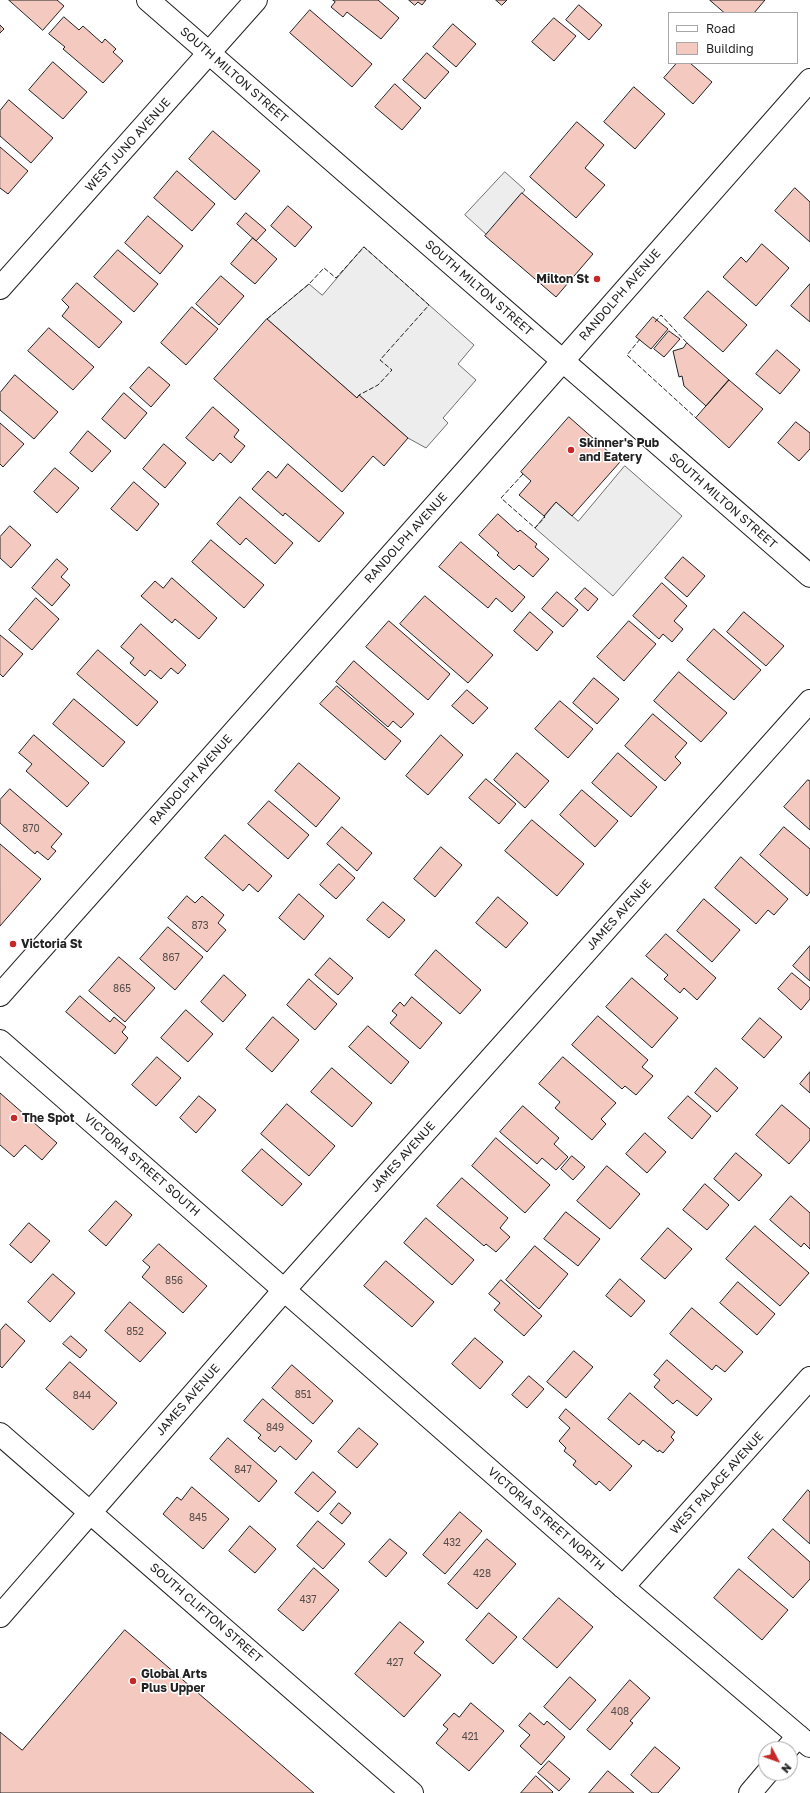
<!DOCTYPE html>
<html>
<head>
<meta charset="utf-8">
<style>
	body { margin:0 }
	#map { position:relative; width:810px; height:1793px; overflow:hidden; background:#fff; font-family:"Golos Text",sans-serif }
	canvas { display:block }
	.legend { position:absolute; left:668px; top:12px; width:130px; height:52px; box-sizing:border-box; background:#fff; border:1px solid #a7a7a7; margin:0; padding:5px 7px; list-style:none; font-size:12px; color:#222 }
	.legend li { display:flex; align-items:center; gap:8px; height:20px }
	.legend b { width:20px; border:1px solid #a7a7a7 }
	.north { position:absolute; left:758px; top:1741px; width:40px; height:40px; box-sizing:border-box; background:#fff; border:1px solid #a7a7a7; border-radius:50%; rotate:131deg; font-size:11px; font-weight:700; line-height:16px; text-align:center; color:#222 }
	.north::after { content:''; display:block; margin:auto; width:14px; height:18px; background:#c62828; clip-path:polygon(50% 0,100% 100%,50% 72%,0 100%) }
</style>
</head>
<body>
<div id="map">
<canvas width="810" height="1793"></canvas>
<ul class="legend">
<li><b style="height:5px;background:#fff"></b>Road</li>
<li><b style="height:11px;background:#f3c9c0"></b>Building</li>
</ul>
<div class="north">N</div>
</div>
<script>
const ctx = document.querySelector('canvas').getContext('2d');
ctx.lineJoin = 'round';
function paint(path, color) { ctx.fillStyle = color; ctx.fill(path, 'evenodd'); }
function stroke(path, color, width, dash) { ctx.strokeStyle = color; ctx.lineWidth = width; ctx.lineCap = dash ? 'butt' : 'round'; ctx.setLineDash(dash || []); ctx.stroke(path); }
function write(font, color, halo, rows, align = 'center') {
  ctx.font = font + ' "Golos Text",sans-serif'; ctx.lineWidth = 3; ctx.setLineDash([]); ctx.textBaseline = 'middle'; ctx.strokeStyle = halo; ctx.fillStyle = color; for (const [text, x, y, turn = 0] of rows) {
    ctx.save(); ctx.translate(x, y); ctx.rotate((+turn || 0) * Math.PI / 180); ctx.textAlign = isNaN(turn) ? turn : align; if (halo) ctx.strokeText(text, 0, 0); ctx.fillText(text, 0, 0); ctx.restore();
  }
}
const parking = new Path2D(`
	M505,172L525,190L487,235L465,215Z
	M364,247L474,345L458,364L476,380L443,418L448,423L426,448L408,438L359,395L357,398L267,319L309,284L322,295Z
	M625,466L682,516L613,596L535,528L556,502L578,521Z`);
paint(parking, '#ededed');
stroke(parking, '#6f6f6f', 1);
const building = new Path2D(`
	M9,0H57L64,6L43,30Z
	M333,0H378L399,18L381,39L347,12L343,17L331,7L335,2Z
	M409,0H426L422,5L418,2L415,5Z
	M496,0H507L502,5Z
	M710,0H765L754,13H725Z
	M579,5L602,25L589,40L566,20Z
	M310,10L372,64L352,87L290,33Z
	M64,17L79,30L83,26L102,43L105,39L116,49L113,52L123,61L103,83L63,49L65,47L49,34Z
	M554,18L576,36L554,61L532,42Z
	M453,24L476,44L456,67L433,47Z
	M0,25L4,29L0,33Z
	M427,53L449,72L425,99L403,80Z
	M53,62L87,92L63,119L29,90Z
	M677,63H690L712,82L693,104L664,78Z
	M395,84L421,108L402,130L375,107Z
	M634,87L665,114L635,149L604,122Z
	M9,100L53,138L31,163L0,136V111Z
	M577,122L604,145L585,168L605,185L576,218L530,177Z
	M213,131L260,171L235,200L189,159Z
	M0,147L28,171L8,194L0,188Z
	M177,171L215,204L192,231L154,198Z
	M795,188L810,202V242L775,211Z
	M522,193L593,254L556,297L485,236Z
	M288,206L312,227L295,247L271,226Z
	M246,213L266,230L256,241L237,224Z
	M148,216L183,246L160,274L125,243Z
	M253,238L277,259L255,284L231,264Z
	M762,244L789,268L756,306L723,277L741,257L746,262Z
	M118,250L158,284L134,312L94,277Z
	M221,276L244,296L219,325L196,304Z
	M77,283L122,322L99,348L62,316L69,307L62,300Z
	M810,284V322L791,306Z
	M708,291L747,325L723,352L684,318Z
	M192,307L218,329L186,365L161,343Z
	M653,317L668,329L651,349L636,337Z
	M267,319L357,398L359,395L408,438L384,466L373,456L342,492L214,379Z
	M49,328L94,367L73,390L28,351Z
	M669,331L680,339L664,357L654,349Z
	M687,343L729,380L706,406L684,386L682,376L679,377L673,351L683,348Z
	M777,350L800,370L780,394L756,374Z
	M149,367L170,385L151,407L130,388Z
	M15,375L58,412L34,439L0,410V393Z
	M729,380L763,409L729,448L696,418Z
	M124,393L147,413L125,439L102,419Z
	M213,407L239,430L234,437L245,446L231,463L220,453L213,461L186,438Z
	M569,417L620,462L572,516L556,502L544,516L519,495L531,481L521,472Z
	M796,422L810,433V449L799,461L778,443Z
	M0,423L24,444L3,467L0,464Z
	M88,431L111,451L92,472L70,453Z
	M164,444L186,463L165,488L143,469Z
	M288,464L344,513L319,542L285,513L283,516L252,489L268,471L276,478Z
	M55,468L79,488L57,513L34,492Z
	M134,482L159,504L137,531L111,509Z
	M240,497L293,543L275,564L246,538L240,545L217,524Z
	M498,514L518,532L520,530L537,544L535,547L549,559L533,577L519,565L514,570L497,555L499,553L479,535Z
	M10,526L31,545L11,568L0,558V537Z
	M211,540L264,585L244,608L192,562Z
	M461,542L525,597L512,612L496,598L488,608L439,567Z
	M683,557L705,576L687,597L665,578Z
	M57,559L68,569L61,577L70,585L52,606L32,588Z
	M172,578L217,618L199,639L175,619L172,623L141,596L155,581L163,588Z
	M662,583L687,606L674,621L683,629L672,642L663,634L659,639L633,616Z
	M585,588L598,599L588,611L575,599Z
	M557,592L578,610L563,627L542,609Z
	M425,596L493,655L468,683L400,624Z
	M36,598L59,619L32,650L9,630Z
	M530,612L553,632L537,651L514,631Z
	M744,612L784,646L766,666L727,632Z
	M389,621L450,674L428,700L366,647Z
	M629,621L656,644L624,681L597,657Z
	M141,624L186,665L178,674L171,668L161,679L150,670L145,676L130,663L134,658L121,647Z
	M714,629L761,670L734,700L687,660Z
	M0,635L23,654L3,677L0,674Z
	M98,650L158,702L137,726L77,674Z
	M354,661L414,714L401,728L393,721L388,727L336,682Z
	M679,672L727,713L701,742L654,701Z
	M594,678L619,699L597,724L573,703Z
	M337,686L401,741L385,760L320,704Z
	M467,690L488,708L473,724L452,706Z
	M74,699L125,742L103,767L53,724Z
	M560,701L593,729L568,758L535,729Z
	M653,714L687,743L675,757L681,763L665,781L625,746Z
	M34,735L89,783L67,807L26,771L32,764L19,753Z
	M441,735L463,755L428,795L406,776Z
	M517,753L549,781L525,808L494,780Z
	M618,753L657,787L631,817L592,783Z
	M299,763L340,798L316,827L275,791Z
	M486,779L516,804L499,824L469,798Z
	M808,780L810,781V830L784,807Z
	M10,789L62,834L51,847L56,851L48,860L37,851L35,854L0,823V800Z
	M582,790L618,821L595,847L560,815Z
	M269,801L309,835L288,859L248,824Z
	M532,820L584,864L557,896L505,851Z
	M342,827L372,853L357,871L327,844Z
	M784,827L810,849V892L807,896L760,855Z
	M225,835L272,876L258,892L249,884L243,891L205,858Z
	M0,844L41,879L0,926Z
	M441,847L462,865L435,897L414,879Z
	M741,857L788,899L774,915L768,910L756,924L715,888Z
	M339,864L355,878L336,899L320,885Z
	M299,894L324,916L304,940L279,918Z
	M187,896L195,903L202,896L224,915L218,923L226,930L207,952L168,918Z
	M498,897L528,923L506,948L476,923Z
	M704,899L740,930L712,962L677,931Z
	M383,902L405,920L389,938L367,920Z
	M168,927L203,957L175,990L140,959Z
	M666,934L716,978L697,1000L684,988L680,993L664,979L668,975L646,956Z
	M810,946V981L793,966Z
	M436,950L481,990L460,1014L415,975Z
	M119,957L155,988L125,1022L89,991Z
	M330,958L353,978L338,995L315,975Z
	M792,973L810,988V999L801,1010L778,989Z
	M224,975L246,995L223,1022L201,1002Z
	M632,978L678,1018L652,1048L606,1007Z
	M309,979L337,1004L315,1030L287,1005Z
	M80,996L110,1022L114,1017L126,1027L122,1032L128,1038L115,1054L66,1012Z
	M412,997L442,1023L420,1049L390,1023L397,1015L392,1011L400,1002L404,1006Z
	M186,1010L213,1034L188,1062L161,1038Z
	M598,1016L648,1060L642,1067L653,1076L636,1095L625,1086L622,1089L572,1045Z
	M273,1017L299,1040L272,1072L246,1049Z
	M760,1018L782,1037L764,1058L742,1039Z
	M368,1026L409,1062L391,1084L349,1047Z
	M157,1057L181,1078L156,1106L132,1085Z
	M563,1057L616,1103L601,1119L606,1124L592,1140L555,1108L560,1102L539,1084Z
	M332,1068L372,1103L352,1127L311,1092Z
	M716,1068L738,1088L717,1112L695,1093Z
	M810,1072V1093L800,1084Z
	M0,1093L57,1143L42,1160L25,1145L14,1157L0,1145Z
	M199,1096L216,1110L196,1133L180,1118Z
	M688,1096L711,1116L692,1139L668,1118Z
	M287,1104L335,1146L309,1176L261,1134Z
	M782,1105L810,1129V1140L789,1164L756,1135Z
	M523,1106L559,1138L554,1144L568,1157L556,1170L542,1158L537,1164L500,1132Z
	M645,1133L666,1152L647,1173L626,1154Z
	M496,1138L550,1185L525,1213L472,1166Z
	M262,1149L302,1184L282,1206L242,1171Z
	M736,1153L762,1175L739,1201L714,1179Z
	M572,1156L585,1167L573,1180L561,1169Z
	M607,1166L640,1194L610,1229L577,1201Z
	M462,1178L508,1218L500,1228L510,1237L496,1252L486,1244L484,1246L437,1206Z
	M705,1184L729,1205L707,1230L683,1210Z
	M791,1196L810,1213V1249L804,1243L801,1247L770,1220Z
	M116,1201L132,1215L106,1246L89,1231Z
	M566,1212L600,1239L578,1266L544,1239Z
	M426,1218L474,1260L452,1285L404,1243Z
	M29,1223L50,1241L31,1263L10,1245Z
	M755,1226L809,1273L780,1306L726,1259Z
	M668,1228L692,1249L665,1279L641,1259Z
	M159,1244L207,1286L183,1313L142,1277L150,1267L143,1261Z
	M535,1246L568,1274L539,1309L506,1280Z
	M386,1261L434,1302L412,1327L364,1286Z
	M53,1274L75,1293L50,1322L28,1302Z
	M620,1279L645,1301L631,1317L606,1296Z
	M501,1280L542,1316L524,1336L494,1310L500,1303L489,1294Z
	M738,1282L775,1314L757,1335L720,1303Z
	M130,1302L166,1333L140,1362L105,1331Z
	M692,1308L743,1352L725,1372L716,1365L712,1370L670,1334Z
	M6,1324L25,1341L2,1368L0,1366V1331Z
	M71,1336L87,1350L80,1358L63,1344Z
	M475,1338L503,1362L480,1389L452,1364Z
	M574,1351L593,1367L566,1398L547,1382Z
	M667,1360L712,1399L697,1416L677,1400L673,1404L654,1387L660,1380L654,1375Z
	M70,1362L117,1403L93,1430L46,1389Z
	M292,1365L333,1401L313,1424L272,1388Z
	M529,1376L544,1389L527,1408L512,1395Z
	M630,1393L675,1432L671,1437L674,1440L663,1453L659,1450L658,1452L643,1440L639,1445L608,1419Z
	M263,1399L312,1441L296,1460L280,1446L275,1452L258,1438L261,1435L244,1421Z
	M566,1409L632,1466L610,1491L599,1481L596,1485L573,1465L576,1461L564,1451L566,1448L559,1441L570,1428L559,1418Z
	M359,1428L378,1444L357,1468L338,1452Z
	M228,1438L277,1481L259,1502L210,1459Z
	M313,1472L336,1492L318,1512L295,1493Z
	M192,1487L229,1519L203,1549L163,1514L177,1497L181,1500Z
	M808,1490L810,1492V1544L783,1520Z
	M339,1503L351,1513L342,1524L330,1514Z
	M460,1512L482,1531L445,1574L423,1555Z
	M318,1521L345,1544L323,1569L297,1546Z
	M250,1526L276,1549L255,1573L229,1551Z
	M773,1529L810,1562V1579L793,1598L748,1558Z
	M390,1539L407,1553L386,1577L369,1562Z
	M487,1539L516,1564L477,1609L448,1584Z
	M314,1568L339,1590L303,1631L278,1610Z
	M739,1569L788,1610L762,1640L714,1598Z
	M559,1598L593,1627L557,1668L523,1639Z
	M489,1613L517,1637L493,1664L466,1640Z
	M400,1622L424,1642L414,1653L441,1675L404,1717L355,1674Z
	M125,1630L314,1793H0V1732L22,1750Z
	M570,1677L596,1700L570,1730L544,1707Z
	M630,1680L650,1698L630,1721L633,1723L610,1750L587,1730Z
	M471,1703L504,1731L469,1771L436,1743L448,1729L443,1725L454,1713L459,1717Z
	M530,1713L544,1725L547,1721L565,1737L541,1765L520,1746L530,1735L519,1726Z
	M655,1747L680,1768L658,1793H652L631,1775Z
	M549,1761L570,1779L559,1791L538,1773Z
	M608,1771L634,1793H589Z
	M536,1776L553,1792L552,1793H521Z`);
paint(building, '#f3c9c0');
stroke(building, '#222', 1);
const minor = new Path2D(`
	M148,0L810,576
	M0,288L256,0
	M0,1434L412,1793
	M623,1587L810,1378
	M0,1616L285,1289L810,701
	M787,1749L798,1736
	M750,1793L767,1773`);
const tertiary = new Path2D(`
	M0,995L471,465L810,80
	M0,1041L623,1587L810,1746`);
stroke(minor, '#222', 24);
stroke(tertiary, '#222', 24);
stroke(minor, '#fff', 22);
stroke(tertiary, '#fff', 22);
stroke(new Path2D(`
	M267,319L309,284L324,268L336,278L364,247L429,305L380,360L392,370L378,385L359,395
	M655,322L661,315L687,343
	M640,339L627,355L696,418
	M523,474L501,498L535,528L545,517L544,516`), '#222', 1, [5, 2]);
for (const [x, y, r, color] of [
	[597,279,4,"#c62828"],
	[571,450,4,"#c62828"],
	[13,944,4,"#c62828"],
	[14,1118,4,"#c62828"],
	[133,1681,4,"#c62828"]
]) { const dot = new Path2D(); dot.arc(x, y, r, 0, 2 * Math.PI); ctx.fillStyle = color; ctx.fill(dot); stroke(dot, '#fff', 1.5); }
write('10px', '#564c4a', null, [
	["870",31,829],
	["873",200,926],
	["867",171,958],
	["865",122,989],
	["856",174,1281],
	["852",135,1332],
	["851",303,1395],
	["844",82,1396],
	["849",275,1428],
	["847",243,1470],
	["845",198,1518],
	["432",452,1543],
	["428",482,1574],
	["437",308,1600],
	["427",395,1663],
	["408",620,1712],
	["421",470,1737]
]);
write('12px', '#222', '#fff', [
	["SOUTH MILTON STREET",234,75,41],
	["WEST JUNO AVENUE",128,145,-48],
	["SOUTH MILTON STREET",479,288,41],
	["RANDOLPH AVENUE",620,295,-49],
	["SOUTH MILTON STREET",723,501,41],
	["RANDOLPH AVENUE",406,538,-48],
	["RANDOLPH AVENUE",191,780,-48],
	["JAMES AVENUE",619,915,-48],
	["JAMES AVENUE",403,1157,-48],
	["VICTORIA STREET SOUTH",142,1165,41],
	["JAMES AVENUE",188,1400,-49],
	["WEST PALACE AVENUE",717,1483,-48],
	["VICTORIA STREET NORTH",546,1519,41],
	["SOUTH CLIFTON STREET",206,1613,41]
]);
write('bold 12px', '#222', '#fff', [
	["Milton St",589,279,"right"],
	["Skinner's Pub",579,443],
	["and Eatery",579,457],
	["Victoria St",21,944],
	["The Spot",22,1118],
	["Global Arts",141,1674],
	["Plus Upper",141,1688]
], 'left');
</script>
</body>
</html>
